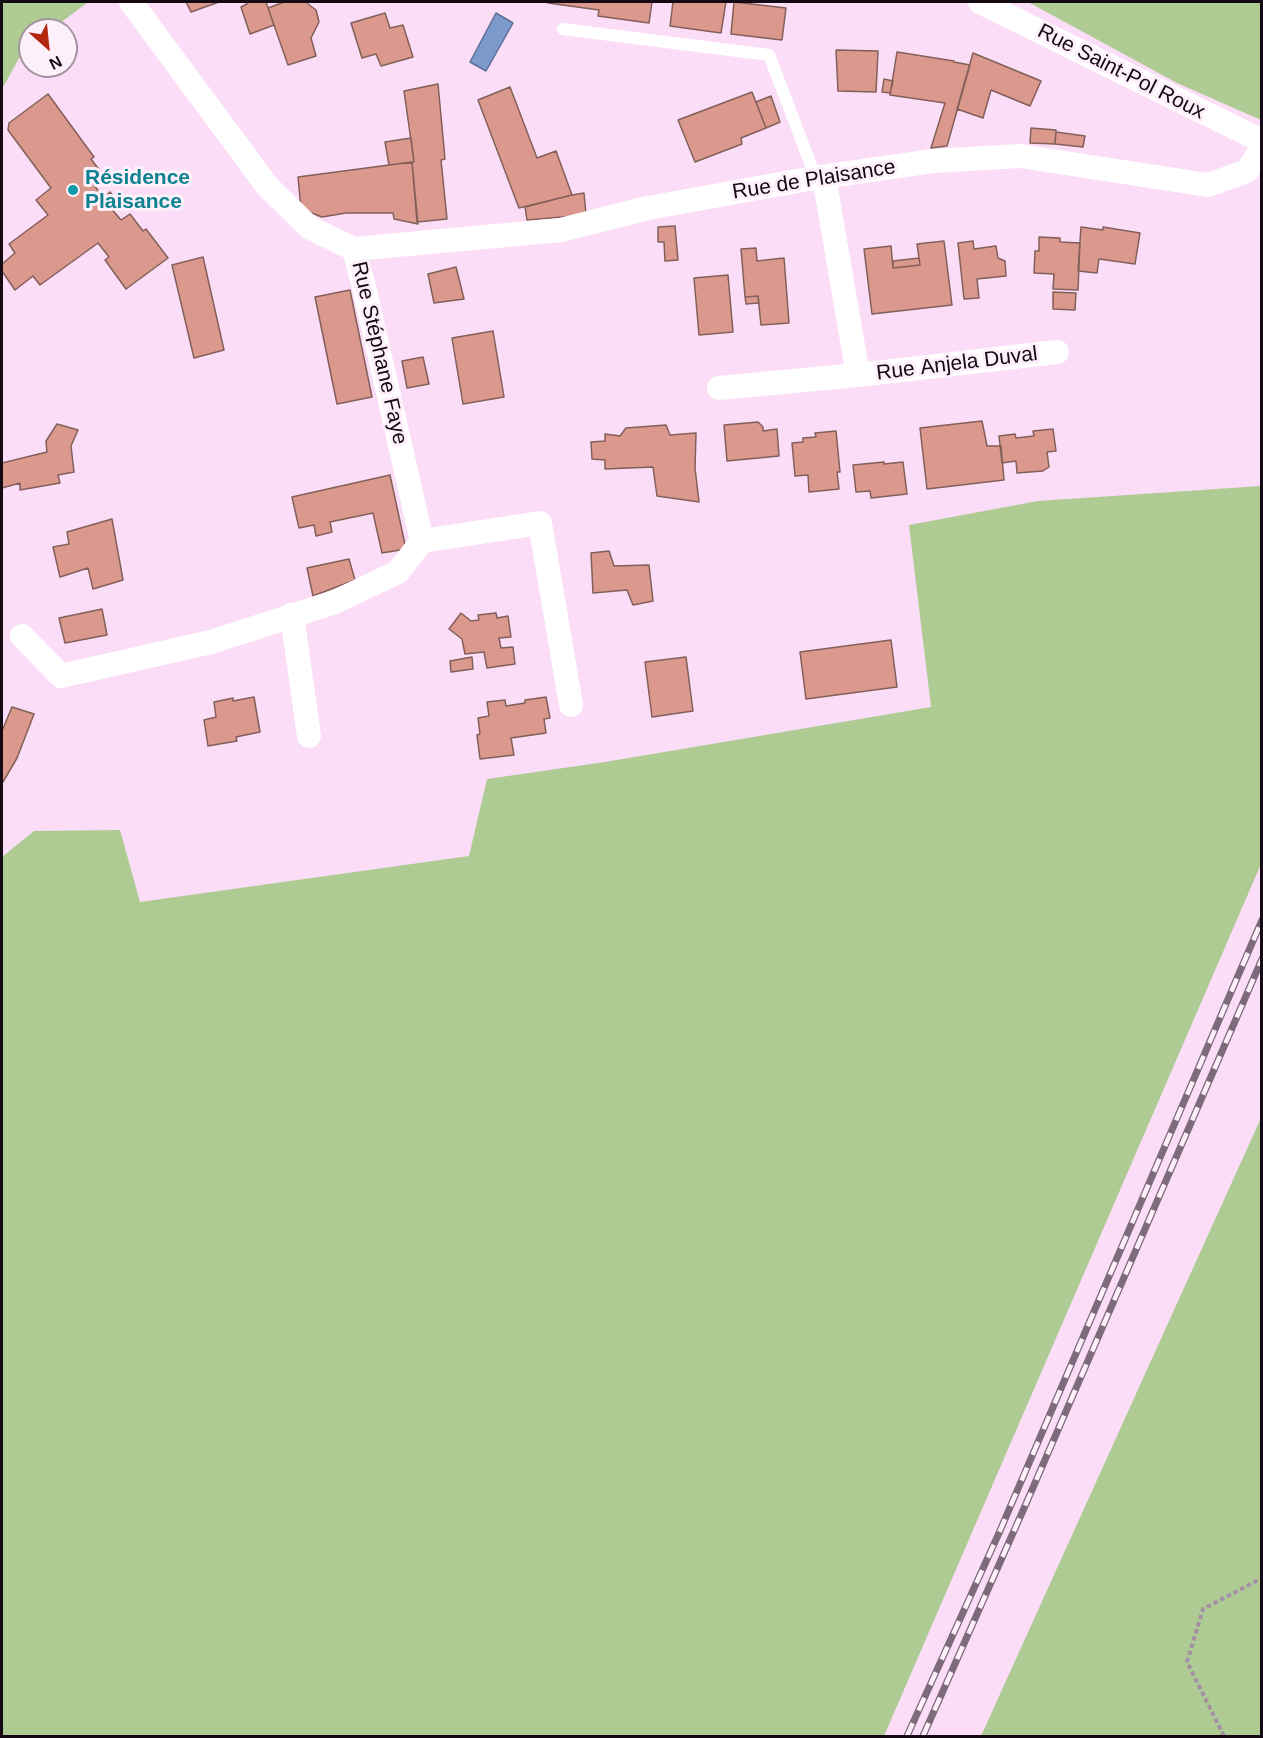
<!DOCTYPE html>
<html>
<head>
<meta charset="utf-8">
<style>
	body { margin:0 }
	#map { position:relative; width:1263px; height:1738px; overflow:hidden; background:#fbddf7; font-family:Helvetica,sans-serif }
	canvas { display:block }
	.frame { position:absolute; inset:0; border:3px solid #140a13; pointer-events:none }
	.north { position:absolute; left:18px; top:18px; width:60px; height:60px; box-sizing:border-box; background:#fdf0fb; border:2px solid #a0949e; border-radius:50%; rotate:153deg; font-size:16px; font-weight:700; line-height:24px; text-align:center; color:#140a13 }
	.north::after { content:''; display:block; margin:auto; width:21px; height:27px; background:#b3260f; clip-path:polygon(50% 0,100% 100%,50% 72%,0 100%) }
</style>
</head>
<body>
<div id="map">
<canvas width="1263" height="1738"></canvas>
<div class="frame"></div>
<div class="north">N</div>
</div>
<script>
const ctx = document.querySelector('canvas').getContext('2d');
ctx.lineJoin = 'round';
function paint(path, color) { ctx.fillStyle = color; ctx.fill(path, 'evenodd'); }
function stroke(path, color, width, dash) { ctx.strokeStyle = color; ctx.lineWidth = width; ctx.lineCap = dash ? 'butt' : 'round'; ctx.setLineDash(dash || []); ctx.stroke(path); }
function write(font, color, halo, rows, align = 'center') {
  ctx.font = font + ' Helvetica,sans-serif'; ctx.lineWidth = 6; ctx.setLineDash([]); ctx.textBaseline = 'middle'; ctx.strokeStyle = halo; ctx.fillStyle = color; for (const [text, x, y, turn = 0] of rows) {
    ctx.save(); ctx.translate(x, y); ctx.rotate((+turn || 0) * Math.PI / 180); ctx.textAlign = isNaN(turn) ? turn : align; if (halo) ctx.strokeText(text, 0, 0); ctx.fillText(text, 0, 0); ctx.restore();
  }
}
paint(new Path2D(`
	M2,2H88L51,30H30V46L22,53L2,89Z
	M1028,2H1261V120L1177,83Z
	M1261,486V864L884,1736H2V857L34,831L120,830L140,902L469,856L487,779L605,762L931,707L909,525L1038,501Z
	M1261,1118V1736H981Z`), '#aecb94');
const water = new Path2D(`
	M496,13L513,23L486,71L470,62Z`);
paint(water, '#7c9acc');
stroke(water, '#5d6f94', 1.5);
const building = new Path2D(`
	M186,2H219L191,12Z
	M246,2H266L274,25L250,34L241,7L247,4Z
	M284,2H307L308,4L316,10L319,22L311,38L316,56L288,65L268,8Z
	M548,2H652L649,23L598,16L599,10L548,3Z
	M673,2H726L721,33L670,26Z
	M734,2L786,8L782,40L731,34Z
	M385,13L390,28L403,25L413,57L381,66L376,54L362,58L351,23Z
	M836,50L878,51L876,92L838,91Z
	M897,52L954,61V62L970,65L947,146L931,148L945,103L890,95Z
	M973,53L1041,81L1030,106L991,90L983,118L957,109Z
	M884,79L893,81L890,93L882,92Z
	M438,84L445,159L441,160L447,219L417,222L412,162H414L404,91Z
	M510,87L537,158L556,151L572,195L519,208L478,100Z
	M752,92L766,128L741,138L742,144L695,162L678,120Z
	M48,94L94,157L91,159L104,176L93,184L104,198L110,192L117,201L110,207L121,220L130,214L143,231L146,229L168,258L126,289L105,260L109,257L98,243L40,285L33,276L15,290L2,271V264L15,253L9,244L48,215L36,200L51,188L8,130L9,123Z
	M771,96L780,122L766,128L756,102Z
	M1031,128L1056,130L1055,144L1030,143Z
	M1056,132L1085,136L1083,147L1055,144Z
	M411,138L414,162L389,165L385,142Z
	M412,162L418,224L394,219L393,213H346L322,217L301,209L298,177Z
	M584,193L586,215L527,220L525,207L572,195Z
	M675,226L678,260L665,261L664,242H658V227Z
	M1081,227L1103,230V227L1140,233L1135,264L1099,259L1097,273L1078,271Z
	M1039,237L1060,238V242L1080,243L1078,290L1053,289L1054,274L1034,273L1035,251H1039Z
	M944,241L952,305L872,314L864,249L891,246L893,268L920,265L917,244Z
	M973,241L974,249L996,246L998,258L1005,261L1006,276L977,279L979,298L964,299L958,243Z
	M756,248L757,261L784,258L789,323L761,325L758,296L745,297L741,249Z
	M203,257L224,350L194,358L172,265Z
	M919,258L920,265L893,268V261Z
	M456,267L464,299L434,303L428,274Z
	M728,275L733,332L699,335L694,278Z
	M350,290L372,397L337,404L315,297Z
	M1053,292L1076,293L1075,310L1053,309Z
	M758,296L759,303L746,304L745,297Z
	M493,331L504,397L463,404L452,338Z
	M423,357L429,384L407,388L402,361Z
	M982,421L987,446H1001L1004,480L927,489L920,428Z
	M758,422L763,427V431L777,429L779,456L727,461L724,425Z
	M57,424L78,430L71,446L74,472L58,475L60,483L20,490V483L2,488V463L47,452L46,441Z
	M666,425L670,435L696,433L695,468L699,502L657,496L653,467L605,469V460L592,459L591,442L605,441V434L620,436L626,428Z
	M1053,429L1056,451L1047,452L1049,467L1043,471L1017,473L1016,461L1002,463L999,436L1015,434L1016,438L1034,436L1033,431Z
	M836,431L840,472H837L839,489L809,492L808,475L795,476L792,443L803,442V438L816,437L815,433Z
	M884,462V464L903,462L907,494L871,498L870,491L856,492L853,465Z
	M390,475L406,549L382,553L373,513L330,522L332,532L316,536L314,525L299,528L292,497Z
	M112,519L123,580L93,589L88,568L60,577L53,547L69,544L67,532Z
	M609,551L614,566L649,565L653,601L633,605L627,590L593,593L591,553Z
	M349,559L355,580L313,596L307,568Z
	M102,609L107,635L65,643L59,618Z
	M461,613L471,621L479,620L478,615L496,613L497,618L508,616L511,637L499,638L501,648L513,647L515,664L487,668L484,652L465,654L462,639L449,629Z
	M891,640L897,687L806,699L800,652Z
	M472,657L473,669L451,672L450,661Z
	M686,657L693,711L652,717L645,662Z
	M254,697L260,732L236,737L237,741L208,746L204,720L216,717L214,702L233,698V701Z
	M546,697L550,718L544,719L546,733L511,738L514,755L480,759L477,735L480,734L478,718L489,716L487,702L505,700L506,706L525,703V700Z
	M12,707L34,714L17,758L3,782L2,781V731Z`);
paint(building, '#db998e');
stroke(building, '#835f59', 1.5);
stroke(new Path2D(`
	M1224,1736L1187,1662L1203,1609L1262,1578`), '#a58fa2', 4, [4.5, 3]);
stroke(new Path2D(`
	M563,29L769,55L816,178`), '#fff', 12);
stroke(new Path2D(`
	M131,2L268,187L310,228L354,249L364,287L422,541L540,523L571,705
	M980,2L1262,141
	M354,249L561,230L648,208L808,179L933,161L1020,156L1208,185L1247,171L1262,148
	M858,375L1057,352
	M719,388L858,375L824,177
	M292,615L309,736
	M22,636L61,676L211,642L335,602L398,572L422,541`), '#fff', 24);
const rail = new Path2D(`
	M907,1736L999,1533L1262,920
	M923,1736L1025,1506L1262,959`);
stroke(rail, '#7d6a7b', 7);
stroke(rail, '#fdf0fb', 4.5, [14]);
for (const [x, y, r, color] of [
	[73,190,6,"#0f9aa8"]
]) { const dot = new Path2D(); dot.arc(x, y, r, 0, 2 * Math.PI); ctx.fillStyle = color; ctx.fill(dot); stroke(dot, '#fdf0fb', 2); }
write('21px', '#140a13', '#fdf0fb', [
	["Rue Saint-Pol Roux",1121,72,27],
	["Rue de Plaisance",814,180,-9],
	["Rue Stéphane Faye",379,353,77],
	["Rue Anjela Duval",957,364,-7]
]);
write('bold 21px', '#0d838f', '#fdf0fb', [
	["Résidence",85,178],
	["Plaisance",85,202]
], 'left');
</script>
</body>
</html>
